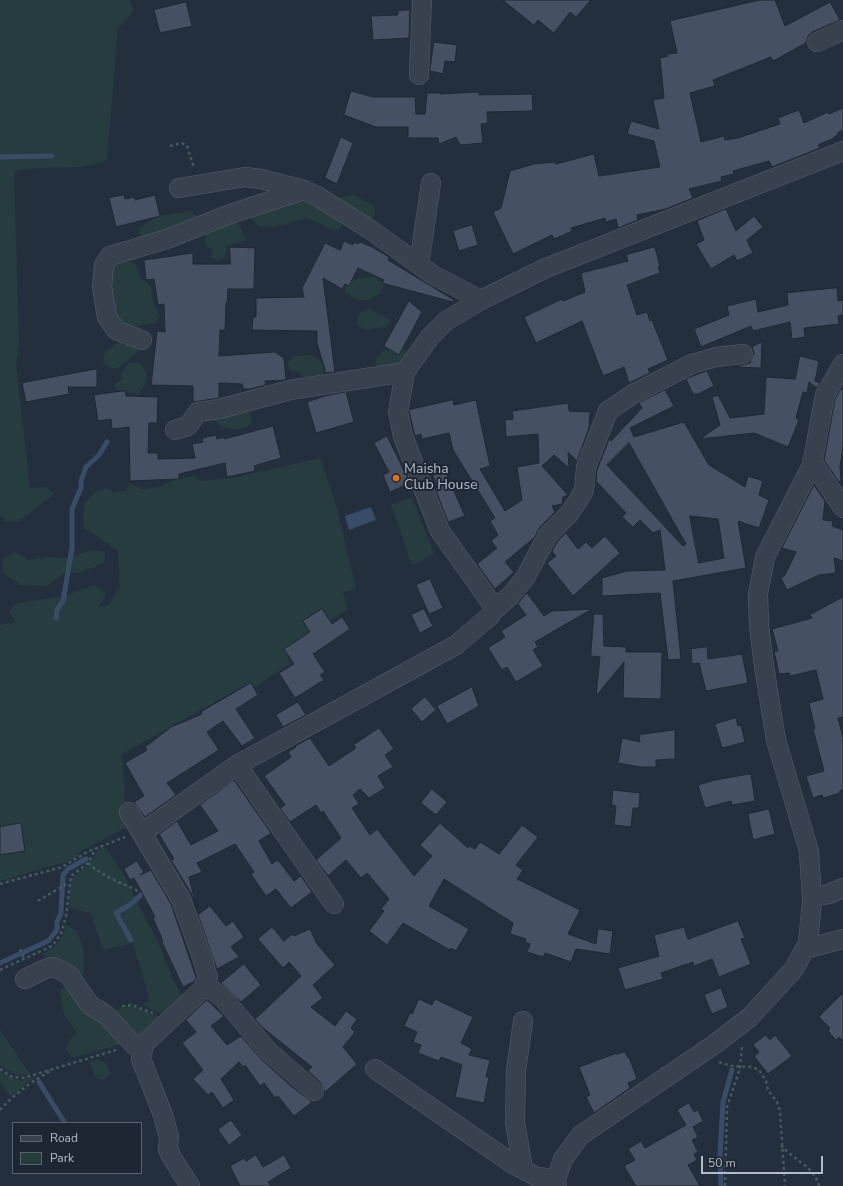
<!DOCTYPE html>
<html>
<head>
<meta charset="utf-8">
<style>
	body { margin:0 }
	#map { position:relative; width:843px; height:1186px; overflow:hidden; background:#242f3e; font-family:"Nunito Sans",sans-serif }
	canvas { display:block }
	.legend { position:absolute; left:12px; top:1122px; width:130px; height:52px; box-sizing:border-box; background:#1d2633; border:1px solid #59626f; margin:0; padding:5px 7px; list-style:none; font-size:12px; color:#b4bcc9 }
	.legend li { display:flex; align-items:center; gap:8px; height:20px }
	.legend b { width:20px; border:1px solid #59626f }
	.scale { position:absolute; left:701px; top:1156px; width:122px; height:18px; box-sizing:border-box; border:2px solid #b4bcc9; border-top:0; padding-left:5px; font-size:12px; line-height:14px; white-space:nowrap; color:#b4bcc9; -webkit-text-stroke:3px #1d2633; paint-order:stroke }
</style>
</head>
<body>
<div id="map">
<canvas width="843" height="1186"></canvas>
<ul class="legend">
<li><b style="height:5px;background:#38414e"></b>Road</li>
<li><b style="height:11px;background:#263c3f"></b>Park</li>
</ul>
<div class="scale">50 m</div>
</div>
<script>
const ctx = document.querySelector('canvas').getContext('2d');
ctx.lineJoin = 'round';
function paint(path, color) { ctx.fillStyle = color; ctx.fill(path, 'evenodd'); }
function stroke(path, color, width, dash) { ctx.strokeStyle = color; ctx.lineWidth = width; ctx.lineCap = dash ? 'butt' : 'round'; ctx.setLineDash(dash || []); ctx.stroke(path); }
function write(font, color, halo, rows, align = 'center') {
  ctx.font = font + ' "Nunito Sans",sans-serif'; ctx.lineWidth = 4; ctx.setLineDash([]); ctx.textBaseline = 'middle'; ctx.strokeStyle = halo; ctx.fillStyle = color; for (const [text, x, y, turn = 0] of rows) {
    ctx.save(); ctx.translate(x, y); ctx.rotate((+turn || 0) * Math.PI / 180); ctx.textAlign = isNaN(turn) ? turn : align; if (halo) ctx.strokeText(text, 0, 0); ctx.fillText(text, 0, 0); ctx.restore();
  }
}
paint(new Path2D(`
	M0,0H130L134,11L118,29L107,160C78,173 44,164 14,171L19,343L16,364L30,488L47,487L54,494L18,522L6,521L0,515Z
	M355,195L375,207V216L370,219L333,201L340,197Z
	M303,197L338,215L342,226L337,230H333L307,218L275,227L258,226L250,217Z
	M190,211L199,218L163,236H141L138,229L158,216Z
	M205,217L236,219L247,240L227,246L224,258L218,261L211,257L213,249L206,247Z
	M121,259L135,264L141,278L151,286L153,303L160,316L157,323C134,329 122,325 102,314L98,266Z
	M375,277L384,285L380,294C366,303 357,302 344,292L349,282L360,278Z
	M369,309L390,320L386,327L366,330L357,325L359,313Z
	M122,340L137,343L138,352L120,367L111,369L103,363L105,352Z
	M397,348L412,353L421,359L420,368C406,373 390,371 376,366V358L384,350Z
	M312,355L322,362L324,372L320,378L306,379L300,373L289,370L288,362L295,356Z
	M140,362C150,376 148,381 139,394L116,390L114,385L123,379L121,373L128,363Z
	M235,408L250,411L252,422C241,435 219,430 212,416Z
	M320,458L337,508L356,589L343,592L348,609L288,647V659L291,663L255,687L251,682L122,754L127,827L78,853L75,859L0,881V625L16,622L9,612L17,603L60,597L95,585L106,594L99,607L109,605L120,588L118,551L83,527L84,504L97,490L107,488L115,494V492L126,491L129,483L141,489L159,487L176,479L195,476L201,481L233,478Z
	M412,497L434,554L412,565L391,505Z
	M91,550L105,552L104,563L79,573L66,572L47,586L21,585L3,573L2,560L14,552L29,560L46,557L68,558Z
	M105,846L124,875L158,942L173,979L185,1002C166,1014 162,1017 142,1004L150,1001L133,943L104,950L90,913L69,908L71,879L90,863L97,851Z
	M66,925L77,931L84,951V974L78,976L49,964L42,954C57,947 61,942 66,925Z
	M66,985L127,1042L73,1058L66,1049L69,1040L76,1033L68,1019L64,1015L60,991Z
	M130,1005L162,1018L139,1039L107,1013Z
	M0,1030L30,1074L16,1075L0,1065Z
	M97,1059L106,1063L111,1073L104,1080L97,1079L89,1063Z
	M0,1072L20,1081L35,1077L10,1096L0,1081Z`), '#263c3f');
paint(new Path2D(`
	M371,507L376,520L349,530L345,516Z`), '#394c67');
stroke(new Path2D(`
	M0,157L52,156
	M56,618L57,610L63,601L72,548V509L81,488V481L86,467L99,455L107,442
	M131,940L116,913L131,904L146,890
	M0,963L48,941L57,930V922L61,913L63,875L68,869L86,859
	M39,1082L65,1123
	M721,1186L720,1155L723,1102L732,1070`), '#394c67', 5);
const building = new Path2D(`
	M503,0H591L576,17L570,12L554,33L538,20L534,25Z
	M760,0H775L785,26L830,2L840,20L812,32L808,36L806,43L773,61L771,57L713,80L715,86L690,93L701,142L724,136L725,140L738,138L780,124L778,118L799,110L804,123L828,112L829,114L843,108V130L837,133L838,135L834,137V138L818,145L820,148L772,167L769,161L733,171L734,174L721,177L722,181L689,189L693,198L666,209L637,215L638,220L618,228L616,219L606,222L605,218L571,228L572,231L554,239L552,235L513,254L493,212L501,208L510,171L534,164L555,162L556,164L594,154L599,176L660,167L654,141L627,134L631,121L659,129L653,100L664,98L660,58L668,56L667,54L677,53L670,21Z
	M186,2L192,26L160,33L154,10Z
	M410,10L409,38L373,40L371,16L398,15V11Z
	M434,42L457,45L455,62L445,61L443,74L430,71Z
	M351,91L373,97H415L416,114H425L427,93H440V94L479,92V95L532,94L533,111L487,112L488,123L481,124L483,143L460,145L456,137L439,144L438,138H408V127H376L344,115Z
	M341,137L353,143L337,184L325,178Z
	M124,195L125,199L135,197V200L155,195L160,216L116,227L109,198Z
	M726,209L736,231L754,216L763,227L747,240L753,253L737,261L734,255L711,269L696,244L704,240L697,221Z
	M472,225L478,245L459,251L453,231Z
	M344,241L353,245L354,242L358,244L360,242L372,247L389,257L388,260L454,300L453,302L382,283L384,280L358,268L349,286L345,284L342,289L323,278L335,372L326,373L317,343V331L252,330L253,317H256V298L304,297L302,288L325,243L340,250Z
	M230,247L255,248L254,289H228L227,303H226L225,330H220L219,356L275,352L284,358L286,380L265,381L266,385L250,389H244L242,384L219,383V398L193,402V386L151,385L157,331L165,332L164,304L158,305L154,279L146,280L144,260L193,253V264H230Z
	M655,247L660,267H658L660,273L627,285L637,315L647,312L650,321L652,320L668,360L648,369L650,373L629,383L624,367L603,376L582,321L536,343L524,317L562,299L563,301L585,292L581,273L628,261L626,255Z
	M837,288L838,301L843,300V315L838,316L839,324L804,328L805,337L792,339L790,322L753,331L751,326L701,347L694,329L729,315L727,306L756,299L758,312L788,305L787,293Z
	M409,301L422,312L399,355L384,346Z
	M762,342L761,368L734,367L750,363L754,353L752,347Z
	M800,356L819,361L815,381L820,383L817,388L809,382L807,393L803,392L796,418L799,420L788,447L754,433L700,439L720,425L712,397L718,395L730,418L764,414L766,377L795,379Z
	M97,369V387H68L69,394L26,402L22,383Z
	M707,371L714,386L698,394H693L686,379Z
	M841,389H843V447L840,467L841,481L839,482L824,460L835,399Z
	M665,390L674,406L630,428L634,437L684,422L709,465L745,487L748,476L763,481L759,495L769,500L759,528L738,521L746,568L673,581L681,659L668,660L660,593L602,596V578L627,571L665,570L660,530L653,533L640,520L633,527L622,517L626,513L596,481L597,470L609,439L611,441L642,408L639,403ZM629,443L686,544L683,546L607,465ZM690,516L718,519L724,558L699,563Z
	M125,391L126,396L158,397L157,423H149L148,453H158V459L195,458L192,444L203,442L202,438L216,435L217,439L224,437V439L273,426L281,458L254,466L255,471L227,477L225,463L179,474V479L130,481L129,427L112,429L111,419L98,421L94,395Z
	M346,392L354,422L316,433L307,402L325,396Z
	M453,400L454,405L476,400L490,466L480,469L505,511L522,500L517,467L539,463L538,434L506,437L505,420L513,419L512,411L568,403L569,411L590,412L589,428L577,461L568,452L569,468L554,455L542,466L568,495L563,497L562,504L552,506L555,512L540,527L534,538L505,562L514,572L495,589L477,564L497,548L491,541L498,535L490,521L495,518L453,450L449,433L422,439L421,434L415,436L414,433L409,410Z
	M387,436L410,483L390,492L383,475L389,472L374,443Z
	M443,466L465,516L448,522L435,488L437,487L431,470Z
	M814,485L825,501L823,520L833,521L832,526L843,530V561L834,558L836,573L819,575L787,590L781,578L785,575L796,552L782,548Z
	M566,533L578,549L586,542L592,548L605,536L620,553L573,596L547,563L556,556L552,551L557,542Z
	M430,579L443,608L429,614L416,585Z
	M527,593L544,616L552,611L592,609L535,642L538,647L533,650L543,666L516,682L507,667L502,670L488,648L505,637L501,631L526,615L518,604Z
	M843,597V717L838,718L843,737V789L840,791V793L823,798L822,795L813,798L806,776L824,771L813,729H815L809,703L823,699L816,670L790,676L789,673L779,674L774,651H778L772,629L812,618L810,615Z
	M322,609L332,624L342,617L350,629L313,654L325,672L320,675L324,680L295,698L279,673L294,664L284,649L310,632L303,621Z
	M424,609L433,626L420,633L411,615Z
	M594,614H603L604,646L626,647V652H662L661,699L623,698L624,662L596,696L600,657L591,656Z
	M707,647L708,659L742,654L748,683L706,691L699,663L692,664L691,649Z
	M251,683L258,695L236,709L255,738L242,746L223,721L207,732L219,750L167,783L176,795L145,817L134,802L144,796L125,763L147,750L145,747L171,727L202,714L201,712Z
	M472,687L479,706L447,724L437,706Z
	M425,697L436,710L422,722L411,709Z
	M298,702L306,715L283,727L276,715Z
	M736,718L738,726L741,725L745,742L722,748L715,724Z
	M379,728L394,749L385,755L393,767L378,776L385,788L369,798L360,789L353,795L359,804L352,808L370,835L377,829L414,876L432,856L420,845L440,823L468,848L469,846L475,849L480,842L499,854L522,825L538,837L516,865L523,870L517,879L580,910L568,934L596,944L598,929L613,931L610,954L576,949L571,962L545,953L543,957L527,952L530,944L525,942L526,939L510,934L513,923L444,879L429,906L469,929L456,951L451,948L450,950L403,923L387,945L369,931L384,911L381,909L389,899L367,873L361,878L346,860L328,876L316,860L341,838L323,811L321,813L316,805L290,822L280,808L285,805L264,776L291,757L288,752L296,747L295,746L310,738L329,766L356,748L354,745Z
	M675,730V759L656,760V767H640L618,763L622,738L640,742L639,735Z
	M751,774L755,801L732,805L731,801L705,808L698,785L715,780Z
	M234,780L271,833L259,841L272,864L278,860L294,881L301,876L312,892L291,908L276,889L266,896L251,874L254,872L235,844L197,863L202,872L189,877L197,910L191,893L171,860L174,859L159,834L177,821L191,845L218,831L200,805Z
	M432,789L447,802L436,815L421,803Z
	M613,790L640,793L639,808H633L631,827L614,825L616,806L612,805Z
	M769,809L775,834L753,840L748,814Z
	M21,823L25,851L0,855V827Z
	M137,861L144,872L140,875L151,870L171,904L196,977L195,981L183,987L162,942L163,941L153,918L155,917L134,878L130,880L124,869Z
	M210,906L226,926L233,921L244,937L231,947L239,957L217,969L198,915Z
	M738,921L745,938L741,939L751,964L719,977L712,959L694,966L693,962L661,973L663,979L625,990L618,968L659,956L654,935L684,927L688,939Z
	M272,927L284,941L292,934L294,936L310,929L317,944L335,965L313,985L323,998L311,1007L335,1026L346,1011L357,1019L351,1028L355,1032L343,1047L357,1064L325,1092L321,1083L308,1071L312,1067L262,1027L255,1019L301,976L289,962L283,968L258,939Z
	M244,964L261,985L241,1002L221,983Z
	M721,988L728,1007L712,1014L704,995Z
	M843,993V1041L839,1037L836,1040L828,1031L830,1028L819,1017Z
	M419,999L432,1005L435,999L473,1017L461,1043L472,1049L469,1055L490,1060L486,1077H489L484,1103L455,1097L462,1065L441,1057L439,1061L418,1053L421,1045L413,1042L417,1032L404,1026L410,1013L412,1014Z
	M207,1000L224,1016L211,1026L227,1045L241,1036L261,1059L291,1086L312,1102L294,1116L278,1096L275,1098L264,1083L260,1086L245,1065L243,1067L239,1062L221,1079L234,1100L223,1108L212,1092L208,1095L193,1079L203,1070L182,1043L196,1032L186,1020Z
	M766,1035L770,1040L775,1035L792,1056L768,1074L754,1056L759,1052L753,1045Z
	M625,1052L628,1058L629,1057L637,1079L628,1083L630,1088L594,1113L586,1097L590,1095L579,1067L617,1053V1054Z
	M689,1103L694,1112L698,1110L703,1121L693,1127L698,1137L692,1140L698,1152L694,1154L697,1160L688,1165L700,1186H636L624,1166L635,1160L628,1149L641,1141L645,1148L686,1125L677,1110Z
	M231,1120L242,1135L229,1145L218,1130Z
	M256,1155L263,1167L284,1155L291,1168L268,1182L271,1186H240L230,1166L244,1158L246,1161Z`);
paint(building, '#455162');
stroke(building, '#1f2835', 1);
const minor = new Path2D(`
	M817,42L843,30
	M419,75L422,0
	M179,188L245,177L261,179L304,190L317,196L371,230L433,275L481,300
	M419,265L431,183
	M142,340L116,330L107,317L102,287L104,265L110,256L167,239L230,214L304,190
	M175,430L188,426L198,412L219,409L290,390L405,372
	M812,461L843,508
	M492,612L511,595L525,578L548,535L568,515L578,501L584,490L586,467L608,411L633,394L692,364L716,357L743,354
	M237,765L334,904
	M129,812L181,899L204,963L208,979L203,989L144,1044L141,1059L163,1115L169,1137L168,1149L171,1156L190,1186
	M143,832L237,765L456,645L490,616L492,612V604L440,531L403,436L398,412L405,372L430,337L446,321L481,300L546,268L843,151
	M812,897L829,894L843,888
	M805,949L843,939
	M25,979L45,969L54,967L69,975L90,1005L106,1015L135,1046
	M205,984L224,999L268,1051L314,1091
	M523,1021L516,1071L515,1122L523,1169
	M375,1069L513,1164L537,1177L556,1179
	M557,1186L556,1179L563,1159L581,1135L715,1044L750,1017L794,969L808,943L812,901L809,851L776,740L764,666L759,626L758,594L765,557L812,465L825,395L843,364`);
stroke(minor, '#565f6c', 20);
stroke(new Path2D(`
	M170,146L182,143L187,146L194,168
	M88,863C103,877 122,883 140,892
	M0,884L62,867L87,852L125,837
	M38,901L68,883
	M20,949L24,958
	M0,970L52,946L61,934L66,916L71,876L88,863L96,848
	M122,1006L132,1005L153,1013
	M719,1062L731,1066L752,1067L759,1070L766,1081L768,1090L777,1102L780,1112L785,1186
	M0,1069L12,1077L23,1078L116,1050
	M0,1110C14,1094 31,1082 50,1071
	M781,1145C793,1160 814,1166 819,1186
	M725,1186L727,1107L740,1068L742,1046`), '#44595c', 2.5, [3, 3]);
stroke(minor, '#38414e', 19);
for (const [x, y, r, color] of [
	[396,478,4,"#e8710a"]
]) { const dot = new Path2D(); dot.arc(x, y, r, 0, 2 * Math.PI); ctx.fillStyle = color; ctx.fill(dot); stroke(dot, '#1d2633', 1.5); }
write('14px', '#b4bcc9', '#1d2633', [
	["Maisha",404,470],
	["Club House",404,486]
], 'left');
</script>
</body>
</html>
